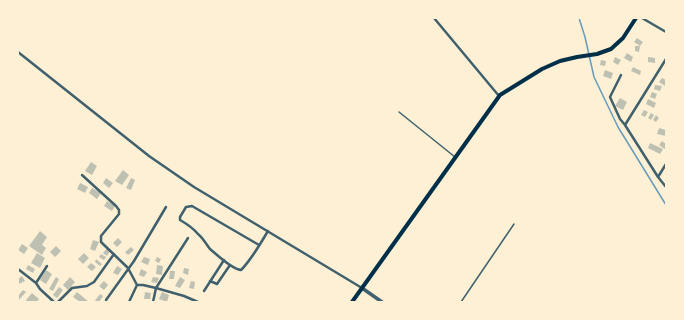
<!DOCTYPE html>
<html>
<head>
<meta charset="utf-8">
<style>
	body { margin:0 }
	#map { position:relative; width:684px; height:320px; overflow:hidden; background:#fdf0d5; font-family:Cabin,sans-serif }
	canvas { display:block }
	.frame { position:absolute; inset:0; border:19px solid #fdf0d5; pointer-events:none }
</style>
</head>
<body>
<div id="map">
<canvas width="684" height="320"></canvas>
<div class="frame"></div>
</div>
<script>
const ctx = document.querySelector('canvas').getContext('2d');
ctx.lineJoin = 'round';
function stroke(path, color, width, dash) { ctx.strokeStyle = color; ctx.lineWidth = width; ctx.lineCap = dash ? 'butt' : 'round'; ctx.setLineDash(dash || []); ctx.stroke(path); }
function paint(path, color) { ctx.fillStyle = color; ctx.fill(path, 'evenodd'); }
stroke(new Path2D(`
	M579,18L585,37L594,77L618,127L666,205`), '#669bbc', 1.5);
paint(new Path2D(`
	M637,38L643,42L640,46L634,42Z
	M635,46H640L639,52L635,51Z
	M627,53L633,57L631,62L624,58Z
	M615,57L621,60L618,65L613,62Z
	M648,57L655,58V63L648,62Z
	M601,60L606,61L605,66L600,65Z
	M633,67L641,71L640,75L631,71Z
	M605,70L613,73L611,79L603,76Z
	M662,78L666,80L665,86L659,82Z
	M655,85L662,86L660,91L654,89Z
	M652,92L657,94L655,99L650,97Z
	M620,98L627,102L623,110L615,106Z
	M648,99L656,103L654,108L646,104Z
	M644,110L648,112L645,117L641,115Z
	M651,113L654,115L651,120L648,118Z
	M656,115L659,118L656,122L653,120Z
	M659,128L666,130V136L657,134Z
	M662,141L666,144V150L659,145Z
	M650,143L663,149L660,154L648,148Z
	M91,162L97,166L92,175L85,171Z
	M123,170L129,175L122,185L115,181Z
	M106,178L113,183L109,188L103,183Z
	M131,178L135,180L131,190L126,188Z
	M80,183L88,187L85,193L77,189Z
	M92,188L101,193L97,199L89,193Z
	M107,201L115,206L112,211L104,206Z
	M40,231L47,237L42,245L46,248L42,255L29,246Z
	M118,238L122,242L117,247L113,243Z
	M93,240L99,242L95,251L90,249Z
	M22,244L28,248L24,254L18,250Z
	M56,246L61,251L55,257L50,252Z
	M131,247L134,250L128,255L125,252Z
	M107,248L110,251L107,256L103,253Z
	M37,253L45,258L40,268L31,263Z
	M84,253L89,258L83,264L78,259Z
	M101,254L106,257L104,260L99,257Z
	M144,257L150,259L148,265L141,262Z
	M157,257L161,259L159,263L155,261Z
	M96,259L102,264L100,266L95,262Z
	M91,263L96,267L92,271L87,267Z
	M28,265L35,269L33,273L26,269Z
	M157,265L163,266L162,275L156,274Z
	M117,266L122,269L118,275L113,273Z
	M184,268L189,269L188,275L183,273Z
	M141,269L147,272L144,277L139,275Z
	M46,270L52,274L46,284L40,280Z
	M170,271H175L174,279H169Z
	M22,276L25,281L19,284L18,279Z
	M56,277L59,279L53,291L49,289Z
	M70,277L75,282L68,290L63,285Z
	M153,277L159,278L157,283L151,282Z
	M180,277L185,280L180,288L175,286Z
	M104,281L108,285L104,290L99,286Z
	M191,281L195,282L194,289L189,288Z
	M59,287L63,290L57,298L53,295Z
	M23,290L26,292L18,301V296Z
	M77,292L89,302H80L73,297Z
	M145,292L151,293L150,299H144Z
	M162,292L169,295L167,302L159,299Z
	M32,293L39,299L37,302H28L26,300Z
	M100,294L103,296L99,302H94Z`), '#bec0b2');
stroke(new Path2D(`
	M399,112L455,157
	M461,302L514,224`), '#3f606c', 1.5);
stroke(new Path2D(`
	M434,18L499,96
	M642,18L666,32
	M18,52L149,156L194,187L362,288
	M621,75L610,97L620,119L625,125
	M666,164L658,177L666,187
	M82,175L116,206L119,210V214L101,236V242L128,268L137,285L129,302
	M658,177L625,125L666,59
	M188,238L156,288L184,296L198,302
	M259,245L192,206L186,207L180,217V220C187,224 193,228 198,234C203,238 206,244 210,249C217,255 233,270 241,270C252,259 260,244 268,231
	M47,266L36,283L40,289L54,302
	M18,269L36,283
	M210,281L217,284L230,265
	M137,285H143L156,288L153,302
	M204,291L224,260
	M106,300L134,261L166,207
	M58,302L72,288L87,286L94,282L114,254`), '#3f606c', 2.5);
stroke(new Path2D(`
	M362,288L382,302`), '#3f606c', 3.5);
stroke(new Path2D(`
	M352,302L500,95L542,69L560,61L577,57L597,54L611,49L623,38L636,18`), '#003049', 4);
</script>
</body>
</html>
